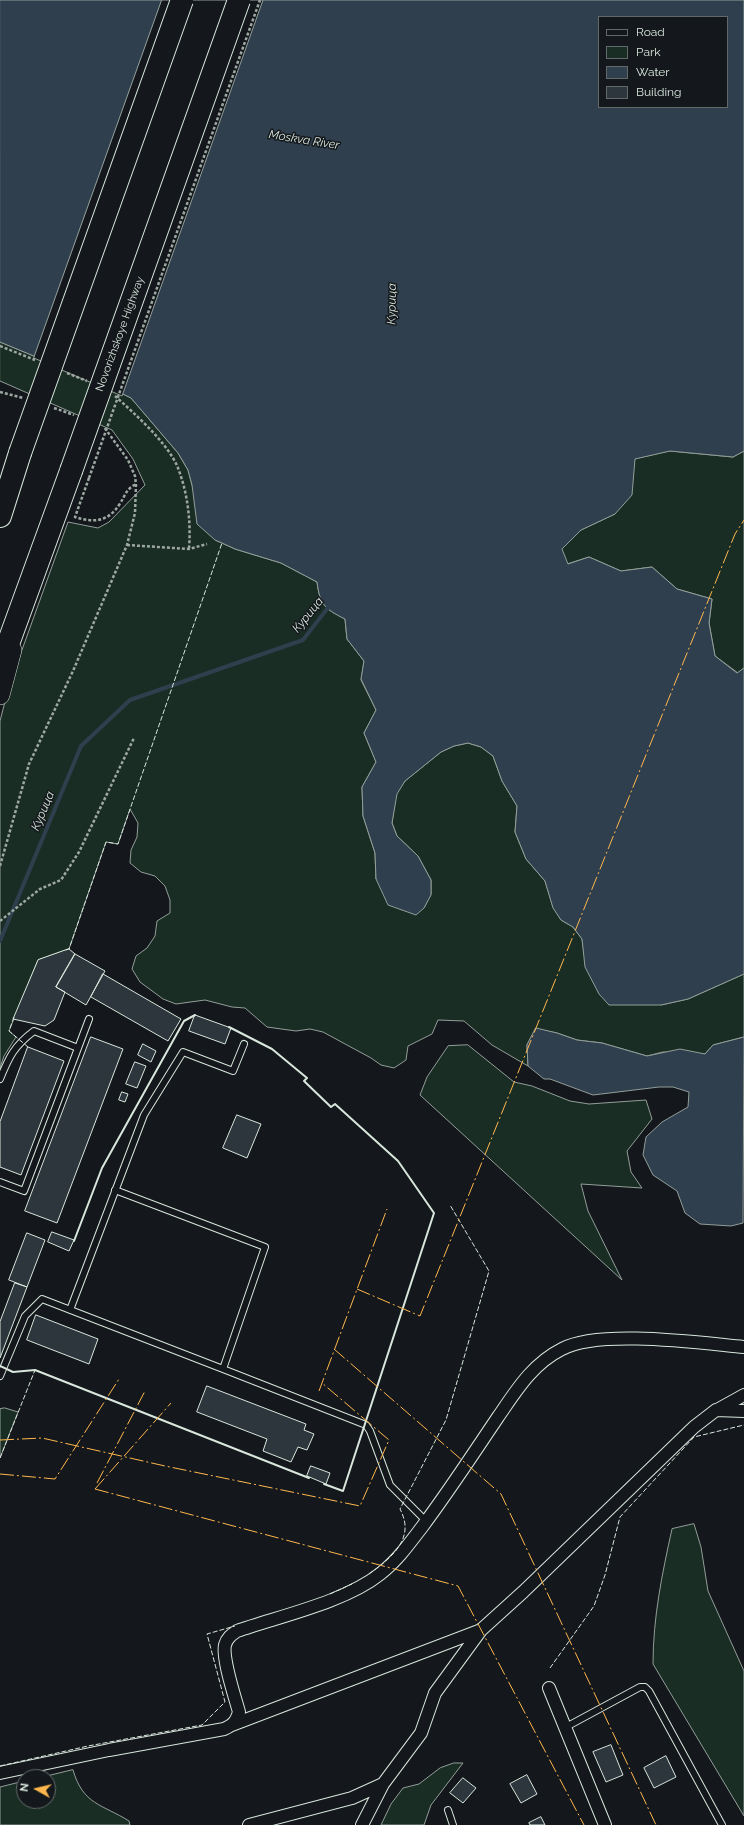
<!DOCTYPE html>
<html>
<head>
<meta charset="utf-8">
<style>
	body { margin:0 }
	#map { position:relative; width:744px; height:1825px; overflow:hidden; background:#14181c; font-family:Raleway,sans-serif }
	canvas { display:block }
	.legend { position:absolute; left:598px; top:16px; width:130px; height:92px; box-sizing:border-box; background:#14181c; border:1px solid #626a69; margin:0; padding:5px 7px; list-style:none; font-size:12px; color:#d8e6dc }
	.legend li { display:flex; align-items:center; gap:8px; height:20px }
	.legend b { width:20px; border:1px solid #626a69 }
	.north { position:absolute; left:16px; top:1769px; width:40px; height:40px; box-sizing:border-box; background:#14181c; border:1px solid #626a69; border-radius:50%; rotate:278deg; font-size:11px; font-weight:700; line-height:16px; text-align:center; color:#d8e6dc }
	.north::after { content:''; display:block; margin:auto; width:14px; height:18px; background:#ffb74d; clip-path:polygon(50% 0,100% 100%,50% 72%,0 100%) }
</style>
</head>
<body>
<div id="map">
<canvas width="744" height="1825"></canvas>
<ul class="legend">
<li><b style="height:5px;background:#14181c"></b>Road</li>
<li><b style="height:11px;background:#1a2d24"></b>Park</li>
<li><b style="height:11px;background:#2f3f4d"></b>Water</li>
<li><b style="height:11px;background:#2c363c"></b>Building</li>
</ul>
<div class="north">N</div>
</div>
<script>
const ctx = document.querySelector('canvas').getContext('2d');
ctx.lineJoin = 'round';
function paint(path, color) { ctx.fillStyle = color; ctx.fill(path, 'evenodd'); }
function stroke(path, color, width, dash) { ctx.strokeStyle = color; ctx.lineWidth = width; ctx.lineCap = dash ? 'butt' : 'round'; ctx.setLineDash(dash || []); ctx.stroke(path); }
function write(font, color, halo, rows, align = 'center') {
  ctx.font = font + ' Raleway,sans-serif'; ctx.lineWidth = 3; ctx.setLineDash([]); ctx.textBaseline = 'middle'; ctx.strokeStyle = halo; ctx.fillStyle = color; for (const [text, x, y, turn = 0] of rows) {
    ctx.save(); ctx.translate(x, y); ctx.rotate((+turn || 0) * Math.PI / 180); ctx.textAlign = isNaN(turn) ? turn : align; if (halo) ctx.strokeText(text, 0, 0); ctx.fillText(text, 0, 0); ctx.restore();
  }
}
const green = new Path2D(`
	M0,342L111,388L131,398L178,453L188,470L192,485L215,540L235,549L281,563L317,582C320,605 325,609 345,619L347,639L364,661L361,680L376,710L364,733L376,762L362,787L363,816L375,853L376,879L424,908L431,894V880L418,856L397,836L392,823L396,794L405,781L441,752L454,746L468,743L481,747L493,756L502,781L517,806L515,832L526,859L545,881L553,907L561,920L573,927L582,939L584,953L661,1005L688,999L744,974V1037L713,1045L705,1054L663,1052L647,1056L602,1043L577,1040L557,1033L536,1029L527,1045L528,1066L492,1045L464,1021L438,1020L432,1034L408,1046L406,1060L394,1068L381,1065L371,1058L323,1032L310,1029L296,1031L267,1027L245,1008L232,1007L205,1000L176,1004L163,999L140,982L132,969L136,956L147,948L155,936L157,921L170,913V900L165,886L155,876L141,872L130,863L131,850L137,837L138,823L130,809L118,844L106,842L69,949L38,960L9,1031L16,1037L4,1056L0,1068V721L9,686L68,522L98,528L109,522L145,485L133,459L112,430L0,381Z
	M670,451L733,457L744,451V668L738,673L715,656L709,623L712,599L677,589L652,567L621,571L589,557L567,564L561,549L581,530L615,514L635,459Z
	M468,1045L514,1082L532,1086L570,1101L589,1104L646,1100L652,1119L627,1151L631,1172L642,1188L581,1184L588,1211L622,1280L420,1095L427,1077L448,1046Z
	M5,1408L18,1412L0,1458V1409Z
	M694,1524L701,1547L708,1591L744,1671V1816L653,1664C653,1618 662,1574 672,1529Z
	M454,1763H463L431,1805L424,1825H381L391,1804L403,1788L419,1784L440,1768Z
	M73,1770C83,1805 102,1804 129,1821L130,1825H0V1787L24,1781V1801H48V1777H43Z`);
paint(green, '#1a2d24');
stroke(green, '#939e99', 1);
const water = new Path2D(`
	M0,0H744V451L733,457L670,451L635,459L632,495L615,514L581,530L562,549L568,564L589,557L621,571L652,567L677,589L712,599L709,623L715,656L737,673L744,668V974L688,999L661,1005H609L599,994L585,967L582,939L573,927L561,920L553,908L545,881L526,859L515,832L517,806L502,781L493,756L481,747L468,743L454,746L441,752L405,781L397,794L392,823L397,836L418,856L431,880V895L424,908L416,915L388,905L376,879L375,853L363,816L362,787L376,762L364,733L376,710L361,679L364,661L347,639L345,619C325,609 320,605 317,582L281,563L235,549L222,543L215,540L197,524L192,485L188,470L178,453L131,398L111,388L0,342ZM599,17H727V107H599Z
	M536,1028L557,1033L577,1040L602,1043L647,1056L680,1049L705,1054L713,1045L744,1037L743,1223L731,1226L700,1224L685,1213L677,1191L653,1175L643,1155L646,1137L662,1122L688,1107L689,1092L673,1087H659L593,1095L550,1079H544L528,1066L527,1045Z`);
paint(water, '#2f3f4d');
stroke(water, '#939e99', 1);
const pier = new Path2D(`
	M162,0H263L122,396L34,358Z`);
paint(pier, '#14181c');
stroke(pier, '#939e99', 1);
stroke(new Path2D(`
	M0,941L81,746L130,700L303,640L330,605`), '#2f3f4d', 4);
const building = new Path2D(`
	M69,949L75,954L56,987L65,992L54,1020L45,1026L13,1019L38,960Z
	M75,954L105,971L86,1005L56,987Z
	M103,974L181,1019L168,1041L91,997Z
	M195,1015L231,1028L225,1044L189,1031Z
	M91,1037L123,1049L57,1223L25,1211Z
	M143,1044L156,1051L151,1062L138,1055Z
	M28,1047L64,1061L21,1175L0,1167V1122Z
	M135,1062L146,1066L137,1088L126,1084Z
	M122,1092L128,1094L125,1102L119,1100Z
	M237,1115L261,1124L247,1158L223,1148Z
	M52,1232L74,1240L69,1251L48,1242Z
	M27,1233L45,1240L27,1287L9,1280Z
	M15,1283L27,1287L0,1358V1322Z
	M36,1315L98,1339L89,1364L27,1340Z
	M207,1386L306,1424L304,1430L314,1434L307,1450L298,1447L291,1462L263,1451L267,1439L197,1412Z
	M311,1466L330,1473L326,1484L307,1476Z
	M611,1745L623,1775L606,1782L593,1752Z
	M666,1756L676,1777L654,1788L644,1768Z
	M527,1775L537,1794L521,1803L510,1784Z
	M463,1778L476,1788L463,1803L450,1793Z
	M541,1817L545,1825H530L529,1823Z`);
paint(building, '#2c363c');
stroke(building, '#d8e6dc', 1);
const lane = new Path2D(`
	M0,1079C9,1057 14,1046 34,1031L78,1048
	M0,1182L24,1191L89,1019
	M115,1190L265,1247L223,1369L366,1425L370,1431L390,1485L426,1521
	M70,1310L144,1115L183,1052L233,1071L244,1044
	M0,1376L25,1316L42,1299L223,1369
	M566,1727L640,1687H645L649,1691L722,1825
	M448,1810L453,1825`);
const street = new Path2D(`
	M717,1410L744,1395
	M549,1688L605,1825
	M232,1725L481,1630
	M0,1773L109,1750L224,1729C233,1725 236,1722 239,1712C235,1697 222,1659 225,1645C227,1638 231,1635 237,1631C280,1616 345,1602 380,1574C397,1561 409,1544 422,1527C449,1491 473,1454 498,1417C516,1391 532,1364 562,1349C599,1329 700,1343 744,1347
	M249,1825L352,1798L383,1784
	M362,1825L383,1784L421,1733L435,1693L481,1630L523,1592L694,1427L716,1410L744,1411`);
const primary = new Path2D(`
	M0,695L12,650`);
const highway = new Path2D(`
	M0,516L20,453
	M0,666L71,471`);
stroke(lane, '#d8e6dc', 8);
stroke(street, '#d8e6dc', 14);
stroke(primary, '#d8e6dc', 20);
stroke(highway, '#d8e6dc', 24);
stroke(new Path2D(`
	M0,346L35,360
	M67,373L87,381
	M0,392L23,398
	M115,396C135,414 168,443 178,468C188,494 191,522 189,549
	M54,408L74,415
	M89,478L75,517C93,523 108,522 119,505C126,495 125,490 136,484
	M127,545L189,549L207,544
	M0,866L29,764L73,671L127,545L135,513L136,484L135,476L128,460L104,427
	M0,921L40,889L61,880L79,852L134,738`), '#9da8a2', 2.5, [3, 2]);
stroke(lane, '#14181c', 6);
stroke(street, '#14181c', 12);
stroke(primary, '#14181c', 19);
stroke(highway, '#14181c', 22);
const highwayBridge = new Path2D(`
	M20,453L182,0
	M71,471L239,0`);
stroke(highwayBridge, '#d8e6dc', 24, []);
stroke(new Path2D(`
	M89,478L260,0`), '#9da8a2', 2.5, [3, 2]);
stroke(highwayBridge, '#14181c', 22);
stroke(new Path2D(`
	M66,950L69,949L106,842L118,844L222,543
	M14,1017L9,1031L28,1047V1049
	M0,1458L35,1370
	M369,1574C391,1558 416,1539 400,1509L446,1420L489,1271L450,1205
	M330,1594L352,1584
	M550,1668L594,1606L605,1575L620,1517L694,1437L744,1425
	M0,1766L88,1746L202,1725L225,1702L207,1634L235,1626`), '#d8e6dc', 1, [5, 2]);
stroke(new Path2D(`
	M229,1027L272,1049L307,1078L304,1081L331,1107L335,1104L398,1161L434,1213L343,1491L324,1484
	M74,1241L102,1168L184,1021L195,1015
	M0,1366L13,1372L35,1370L309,1478`), '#d8e6dc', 2);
stroke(new Path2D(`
	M357,1289L420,1316L735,534L744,520
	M334,1349L501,1494L656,1825
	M319,1391L387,1209
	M0,1440L42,1438L165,1466L360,1506L389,1440L322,1383
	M0,1474L55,1479L119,1379
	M97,1483L145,1391
	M95,1489L458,1586L584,1825
	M95,1489L171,1403`), '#ffb74d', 1, [14, 3, 2, 3]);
write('11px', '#d8e6dc', '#14181c', [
	["Novorizhskoye Highway",120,334,-70]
]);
write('italic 12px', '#d8e6dc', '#14181c', [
	["Moskva River",304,140,9],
	["Курица",392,304,-89],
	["Курица",308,615,-51],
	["Курица",43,811,-67]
]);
</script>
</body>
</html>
